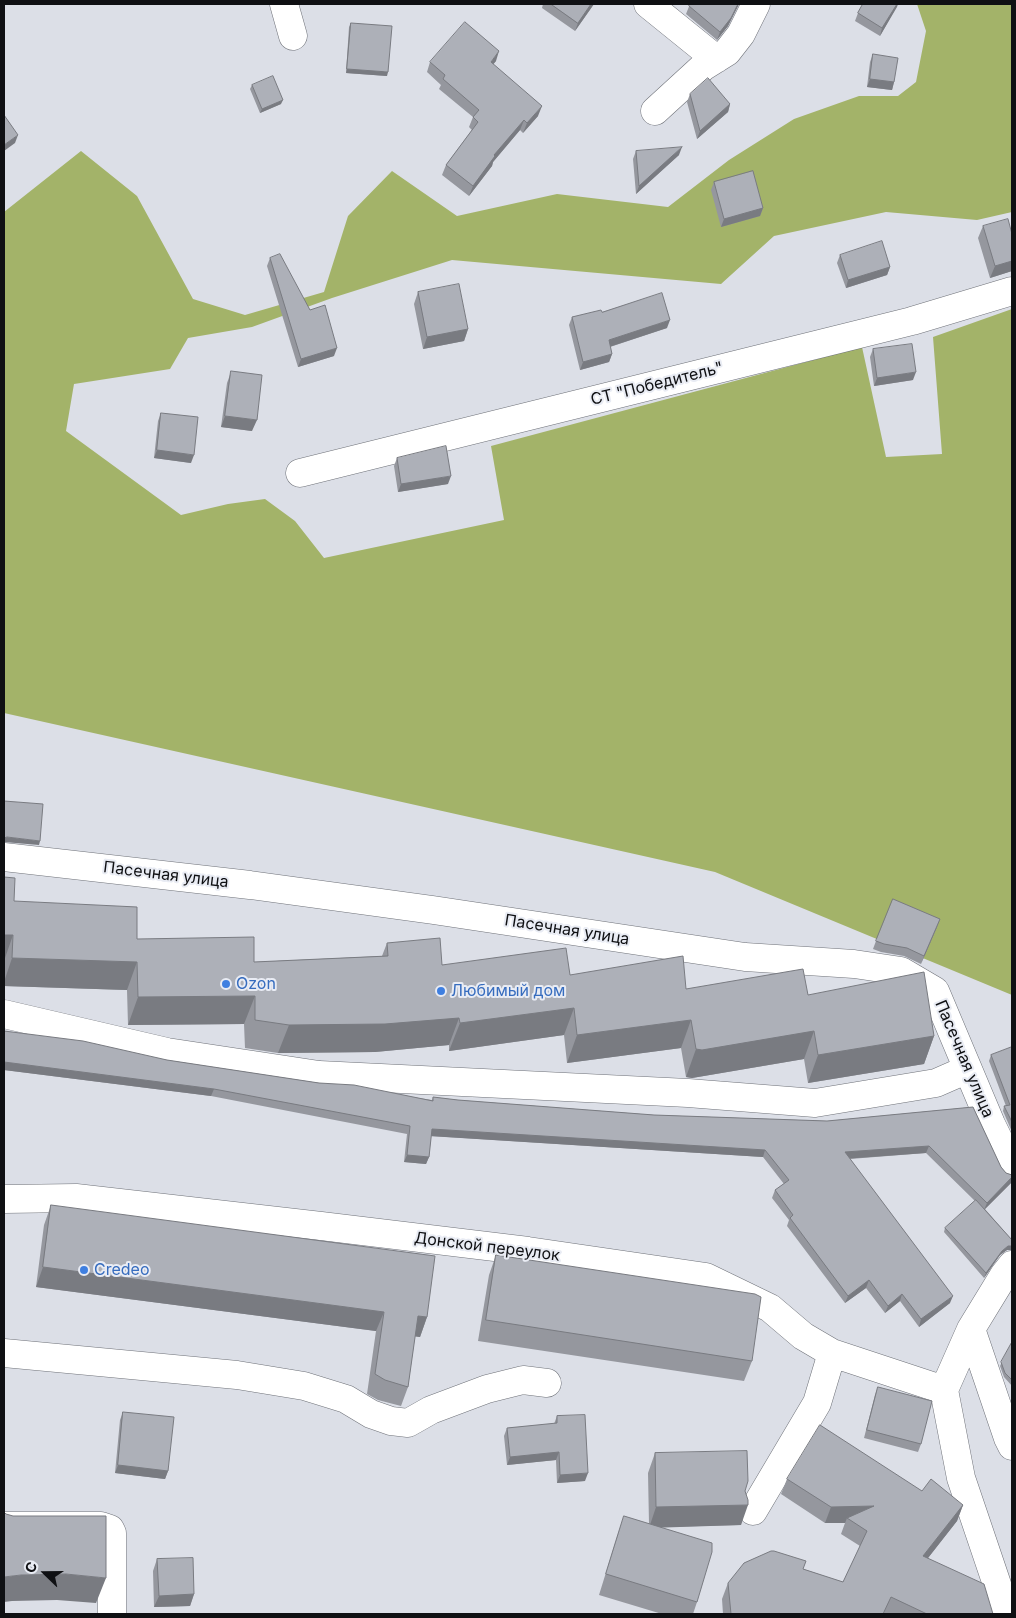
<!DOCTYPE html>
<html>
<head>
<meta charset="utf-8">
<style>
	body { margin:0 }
	#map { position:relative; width:1016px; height:1618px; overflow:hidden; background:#dcdfe7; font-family:Inter,sans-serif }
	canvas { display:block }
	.frame { position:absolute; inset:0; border:5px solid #0f1013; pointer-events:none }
	.north { position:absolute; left:20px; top:1548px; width:50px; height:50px; -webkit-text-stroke:4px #e9ecf4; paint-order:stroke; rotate:292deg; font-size:14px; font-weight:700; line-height:20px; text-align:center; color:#0f1013 }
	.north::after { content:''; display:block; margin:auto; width:18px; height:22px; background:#0f1013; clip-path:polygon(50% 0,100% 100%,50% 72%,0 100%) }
</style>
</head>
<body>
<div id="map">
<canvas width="1016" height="1618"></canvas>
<div class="frame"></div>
<div class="north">С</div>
</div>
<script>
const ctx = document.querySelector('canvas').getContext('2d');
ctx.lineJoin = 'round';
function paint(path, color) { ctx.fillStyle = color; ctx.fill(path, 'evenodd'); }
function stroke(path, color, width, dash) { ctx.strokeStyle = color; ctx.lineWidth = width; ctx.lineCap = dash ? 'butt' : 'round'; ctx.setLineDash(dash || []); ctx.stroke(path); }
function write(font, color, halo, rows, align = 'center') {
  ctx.font = font + ' Inter,sans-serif'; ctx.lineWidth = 4; ctx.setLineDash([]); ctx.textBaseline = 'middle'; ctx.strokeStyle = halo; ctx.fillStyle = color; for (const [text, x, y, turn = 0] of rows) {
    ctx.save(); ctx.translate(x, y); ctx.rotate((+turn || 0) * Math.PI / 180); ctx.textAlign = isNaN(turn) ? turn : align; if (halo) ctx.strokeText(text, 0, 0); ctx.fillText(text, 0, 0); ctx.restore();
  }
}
paint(new Path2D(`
	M917,4H1012V212L977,220L886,212L774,236L721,284L452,260L332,298L252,327L188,338L170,369L74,384L66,431L181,515L228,504L265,499L295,521L324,558L504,520L491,446L862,347L886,457L942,454L933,337L1012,309V995L715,872L4,713V212L81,151L137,196L193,299L245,315L324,292L348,216L392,171L457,216L557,194L668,207L729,160L794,119L859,96H898L916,82L926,31Z`), '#a3b369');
const minor = new Path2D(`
	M284,4L293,36
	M648,4L716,59
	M655,111L703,67L727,52L741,34L756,4
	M300,473L912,321L1012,291
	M4,857L250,885L433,910L745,957L854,964L901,971L935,991L991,1124L1012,1167
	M4,1014L167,1052L319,1075L688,1093L815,1103L936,1083L968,1069
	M4,1199L76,1198L321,1226L528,1251L706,1277L770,1308L803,1336L832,1353L944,1390
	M971,1329L1008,1438L1012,1446
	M4,1353L237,1375L304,1386L346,1399L371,1414L391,1421L408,1423L431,1410L487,1389L523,1380L547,1383
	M753,1511L817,1403L832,1353
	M4,1526H101L110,1529L112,1533V1614
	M1007,1614L961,1478L944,1390L971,1329L1004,1275L1012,1265`);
stroke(minor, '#6f7279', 29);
stroke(minor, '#fff', 28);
paint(new Path2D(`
	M543,4H594L575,31L542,8Z
	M690,4H739L728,26L717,40L686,14Z
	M863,4H898L880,36L855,21L858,13Z
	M351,23L387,76L346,73L349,27Z
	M873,54L894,82L892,90L867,87L870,62Z
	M496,61L493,64L538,116L523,133L520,130L493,162L492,166L469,196L442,175L446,165L472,130L469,127L473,117L439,89L441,85L427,72L430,62Z
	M252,85L281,104L260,113L250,89Z
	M690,94L730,104L728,112L697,139L687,102Z
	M636,151L679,155L636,194L633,159Z
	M714,182L763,208L760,216L721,227L711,190Z
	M983,226L1012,234V271L990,278L978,238Z
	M840,255L890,267L887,275L846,288L837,263Z
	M270,258L310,310L334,356L298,367L267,266Z
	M418,292L468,329L464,341L423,349L414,304Z
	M602,312L667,328L610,347L612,354L609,362L580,370L569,325L572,317Z
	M873,349L913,380L874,386L870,357Z
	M231,372L252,431L221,427L227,383Z
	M161,413L191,463L154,458L158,421Z
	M397,458L448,484L398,492L394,466Z
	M4,877L14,901L137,939L254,962L382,956L387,943L442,965L570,975L686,989L808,995L934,1036L924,1064L808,1083L804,1059L692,1078L686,1077L681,1048L567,1063L564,1035L449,1051V1045L375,1052L278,1053L245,1048L244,1024L128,1025L127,990L4,986Z
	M937,927L921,964L904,956L881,952L873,949L876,941Z
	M4,1031L167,1060L432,1100L433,1097L458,1100L654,1115L827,1121L973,1107L1001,1167L1006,1173L1012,1175V1180L1011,1183L985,1209L1012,1240V1250H1007L1000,1255L984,1278L944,1232L945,1228L975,1201L926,1153L850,1159L950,1303L919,1327L900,1301L885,1313L866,1288L845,1303L787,1226L789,1220L772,1198L775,1190L784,1184L763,1157L431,1136L429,1157L426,1164L404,1162L407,1134L211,1096L4,1070Z
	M1012,1047V1132L1003,1111L1004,1106H1006L989,1061L991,1055Z
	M51,1205L427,1317L420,1337L415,1336L408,1387L401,1406L378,1400L367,1394L376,1331L36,1287L44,1225Z
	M496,1255L752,1361L744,1381L478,1341L489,1275Z
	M1012,1342V1386L1004,1377L1000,1366Z
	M878,1387L921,1444L918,1452L864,1438L875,1395Z
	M123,1412L168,1471L165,1479L115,1473L120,1420Z
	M557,1416L585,1481L557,1483L556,1460L507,1465L504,1436L507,1428L554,1424Z
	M655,1453L745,1491L741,1525L661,1527L697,1602L693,1614H662L599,1595L617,1537L624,1516L649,1524L648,1473Z
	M787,1479L922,1491L963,1505L957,1521L928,1558L993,1614H887L885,1613L884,1614H723L722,1599L728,1583L803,1569L843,1582L860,1546L841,1534L845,1523H825L781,1494Z
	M157,1559L194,1594L190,1606L154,1607L153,1571Z`), '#95979e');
paint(new Path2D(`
	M591,4H594L575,31L578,23Z
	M738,4H739L728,26L717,40L720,32Z
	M897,4H898L897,7L880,36L882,28Z
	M499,51L496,61L487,72L491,62Z
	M347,69L388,72L387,76L346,73Z
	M870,79L894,82L892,90L867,87Z
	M283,100L281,104L260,113L262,109Z
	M730,104L728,112L697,139L700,131Z
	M542,106L538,116L523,133L527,123Z
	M524,120L520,130L493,162L492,166L469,196L473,186L494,155Z
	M18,135L15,143L4,151V145Z
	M682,147L679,155L636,194L639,186Z
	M763,208L760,216L721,227L724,219Z
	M1012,261V271L990,278L995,266Z
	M890,267L887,275L846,288L848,280Z
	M670,320L667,328L606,348L609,340Z
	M468,329L464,341L423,349L427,337Z
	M337,348L334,356L298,367L301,359Z
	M612,354L609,362L580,370L583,362Z
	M916,372L913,380L874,386L877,378Z
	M225,416L257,420L252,431L221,427Z
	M157,450L194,455L191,463L154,458Z
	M451,476L448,484L398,492L401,484Z
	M7,837L40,841L39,845L4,842V838Z
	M940,919L937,927L921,964L924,956Z
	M4,935H13L4,961Z
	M12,958L137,962L127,990L4,986V982Z
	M255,996L244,1024L128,1025L138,997Z
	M574,1008L564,1035L449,1051L460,1023Z
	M459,1018L449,1045L375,1052L278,1053L289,1025Z
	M691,1020L681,1048L567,1063L577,1035Z
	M814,1031L804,1059L692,1078L686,1077L696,1049Z
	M934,1036L924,1064L808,1083L818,1055Z
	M4,1062L214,1089L211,1096L4,1070Z
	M432,1129L765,1150L763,1157L429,1136Z
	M929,1146L926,1153L843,1159L845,1152Z
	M407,1155L429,1157L426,1164L404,1162Z
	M1012,1177L1011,1183L984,1210L987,1203Z
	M1008,1246H1012V1250H1007L1000,1255L984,1278L986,1273L1002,1251Z
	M43,1267L384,1312L376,1331L36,1287Z
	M869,1280L866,1288L845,1303L848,1296Z
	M902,1294L900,1301L885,1313L888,1306Z
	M953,1296L950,1303L919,1327L921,1319Z
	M418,1316L427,1317L420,1337L411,1336Z
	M559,1452L556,1460L507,1465L510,1457Z
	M118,1465L168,1471L165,1479L115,1473Z
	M588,1473L585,1481L557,1483L560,1475Z
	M748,1505L741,1525L649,1528L656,1507Z
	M963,1505L957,1521L917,1572L923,1556Z
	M874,1506L847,1518L845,1523H825L831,1507Z
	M66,1574L106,1578L96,1603L57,1600L12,1601L4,1602V1577L21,1575Z
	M194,1594L190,1606L154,1607L159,1596Z`), '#797b81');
const building = new Path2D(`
	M551,4H591L578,23Z
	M690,4H738L731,18L720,32L689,6Z
	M863,4H897L882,28L858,13Z
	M465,22L499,51L491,62L542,106L527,123L524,120L494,155L495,156L473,186L446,165L478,122L473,117L479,110L443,79L445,75L430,62Z
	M351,23L392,26L388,72L347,69Z
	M873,54L898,58L894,82L870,79Z
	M273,76L283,100L262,109L252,85Z
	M708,78L730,104L700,131L690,94Z
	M4,115L18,135L4,145Z
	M682,147L639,186L636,151Z
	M753,171L763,208L724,219L714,182Z
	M1008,219L1012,234V261L995,266L983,226Z
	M882,241L890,267L848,280L840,255Z
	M280,254L310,310L325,305L337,348L301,359L270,258Z
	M459,284L468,329L427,337L418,292Z
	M662,293L670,320L609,340L612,354L583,362L572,317L601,310L602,312Z
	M912,344L916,372L877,378L873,349Z
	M231,371L262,375L257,420L225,416Z
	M161,413L198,417L194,455L157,450Z
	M446,446L451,476L401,484L397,458Z
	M4,801L43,804L40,841L7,837L4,838Z
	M4,877L15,878L14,901L137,907V939L254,937V962L388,956L387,943L440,938L442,965L566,948L570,975L683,956L686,989L803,969L808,995L924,972L934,1036L818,1055L814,1031L702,1050L696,1049L691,1020L577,1035L574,1008L460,1023L459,1018L385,1024L289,1025L255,1020V996L138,997L137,962L12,958L13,935H4Z
	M893,899L940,919L924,956L907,948L884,944L876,941Z
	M4,1031L83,1041L167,1060L319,1083L354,1085L433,1101V1097L458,1100L654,1115L827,1121L973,1107L1001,1167L1006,1173L1012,1175V1177L987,1203L929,1146L845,1152L953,1296L921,1319L902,1294L888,1306L869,1280L848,1296L790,1218L793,1215L775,1190L789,1180L765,1150L432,1129L429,1157L407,1155L410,1126L214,1089L4,1062Z
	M1012,1047V1122L1004,1106L1010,1105L991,1055Z
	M976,1200L1012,1240V1246H1008L1002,1251L986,1273L945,1228Z
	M51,1205L435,1256L427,1317L418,1316L408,1387L385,1380L375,1374L384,1312L43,1267Z
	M496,1255L755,1294L761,1297L752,1361L486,1320Z
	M1012,1342V1380L1005,1373L1001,1362Z
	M878,1387L932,1401L921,1444L867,1430Z
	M123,1412L174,1417L168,1471L118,1465Z
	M585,1415L588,1473L560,1475L559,1452L510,1457L507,1428L557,1423V1416Z
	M820,1425L922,1491L931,1479L963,1505L923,1556L984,1584L993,1614H927L891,1597L883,1614H731L728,1583L744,1563L771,1551H774L806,1561L803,1569L843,1582L867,1531L847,1518L874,1506L831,1507L787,1479Z
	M747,1451L748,1481L745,1491L748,1500V1505L656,1507L655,1453Z
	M4,1512L6,1514L13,1516H106V1578L66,1574L21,1575L4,1577Z
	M624,1516L712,1543V1552L697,1602L606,1574Z
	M193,1558L194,1594L159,1596L157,1559Z`);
paint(building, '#adb0b8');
stroke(building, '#797b81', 1);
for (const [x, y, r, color] of [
	[226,984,5,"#3f7fe0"],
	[441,991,5,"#3f7fe0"],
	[84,1270,5,"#3f7fe0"]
]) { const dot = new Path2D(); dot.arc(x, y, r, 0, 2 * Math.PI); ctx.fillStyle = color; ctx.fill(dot); stroke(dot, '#e9ecf4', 2); }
write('16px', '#0f1013', '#e9ecf4', [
	["СТ \"Победитель\"",657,384,-14],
	["Пасечная улица",166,875,7],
	["Пасечная улица",567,930,9],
	["Пасечная улица",964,1059,67],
	["Донской переулок",487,1247,7]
]);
write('16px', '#366cbe', '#e9ecf4', [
	["Ozon",236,984],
	["Любимый дом",451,991],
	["Credeo",94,1270]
], 'left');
</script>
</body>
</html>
